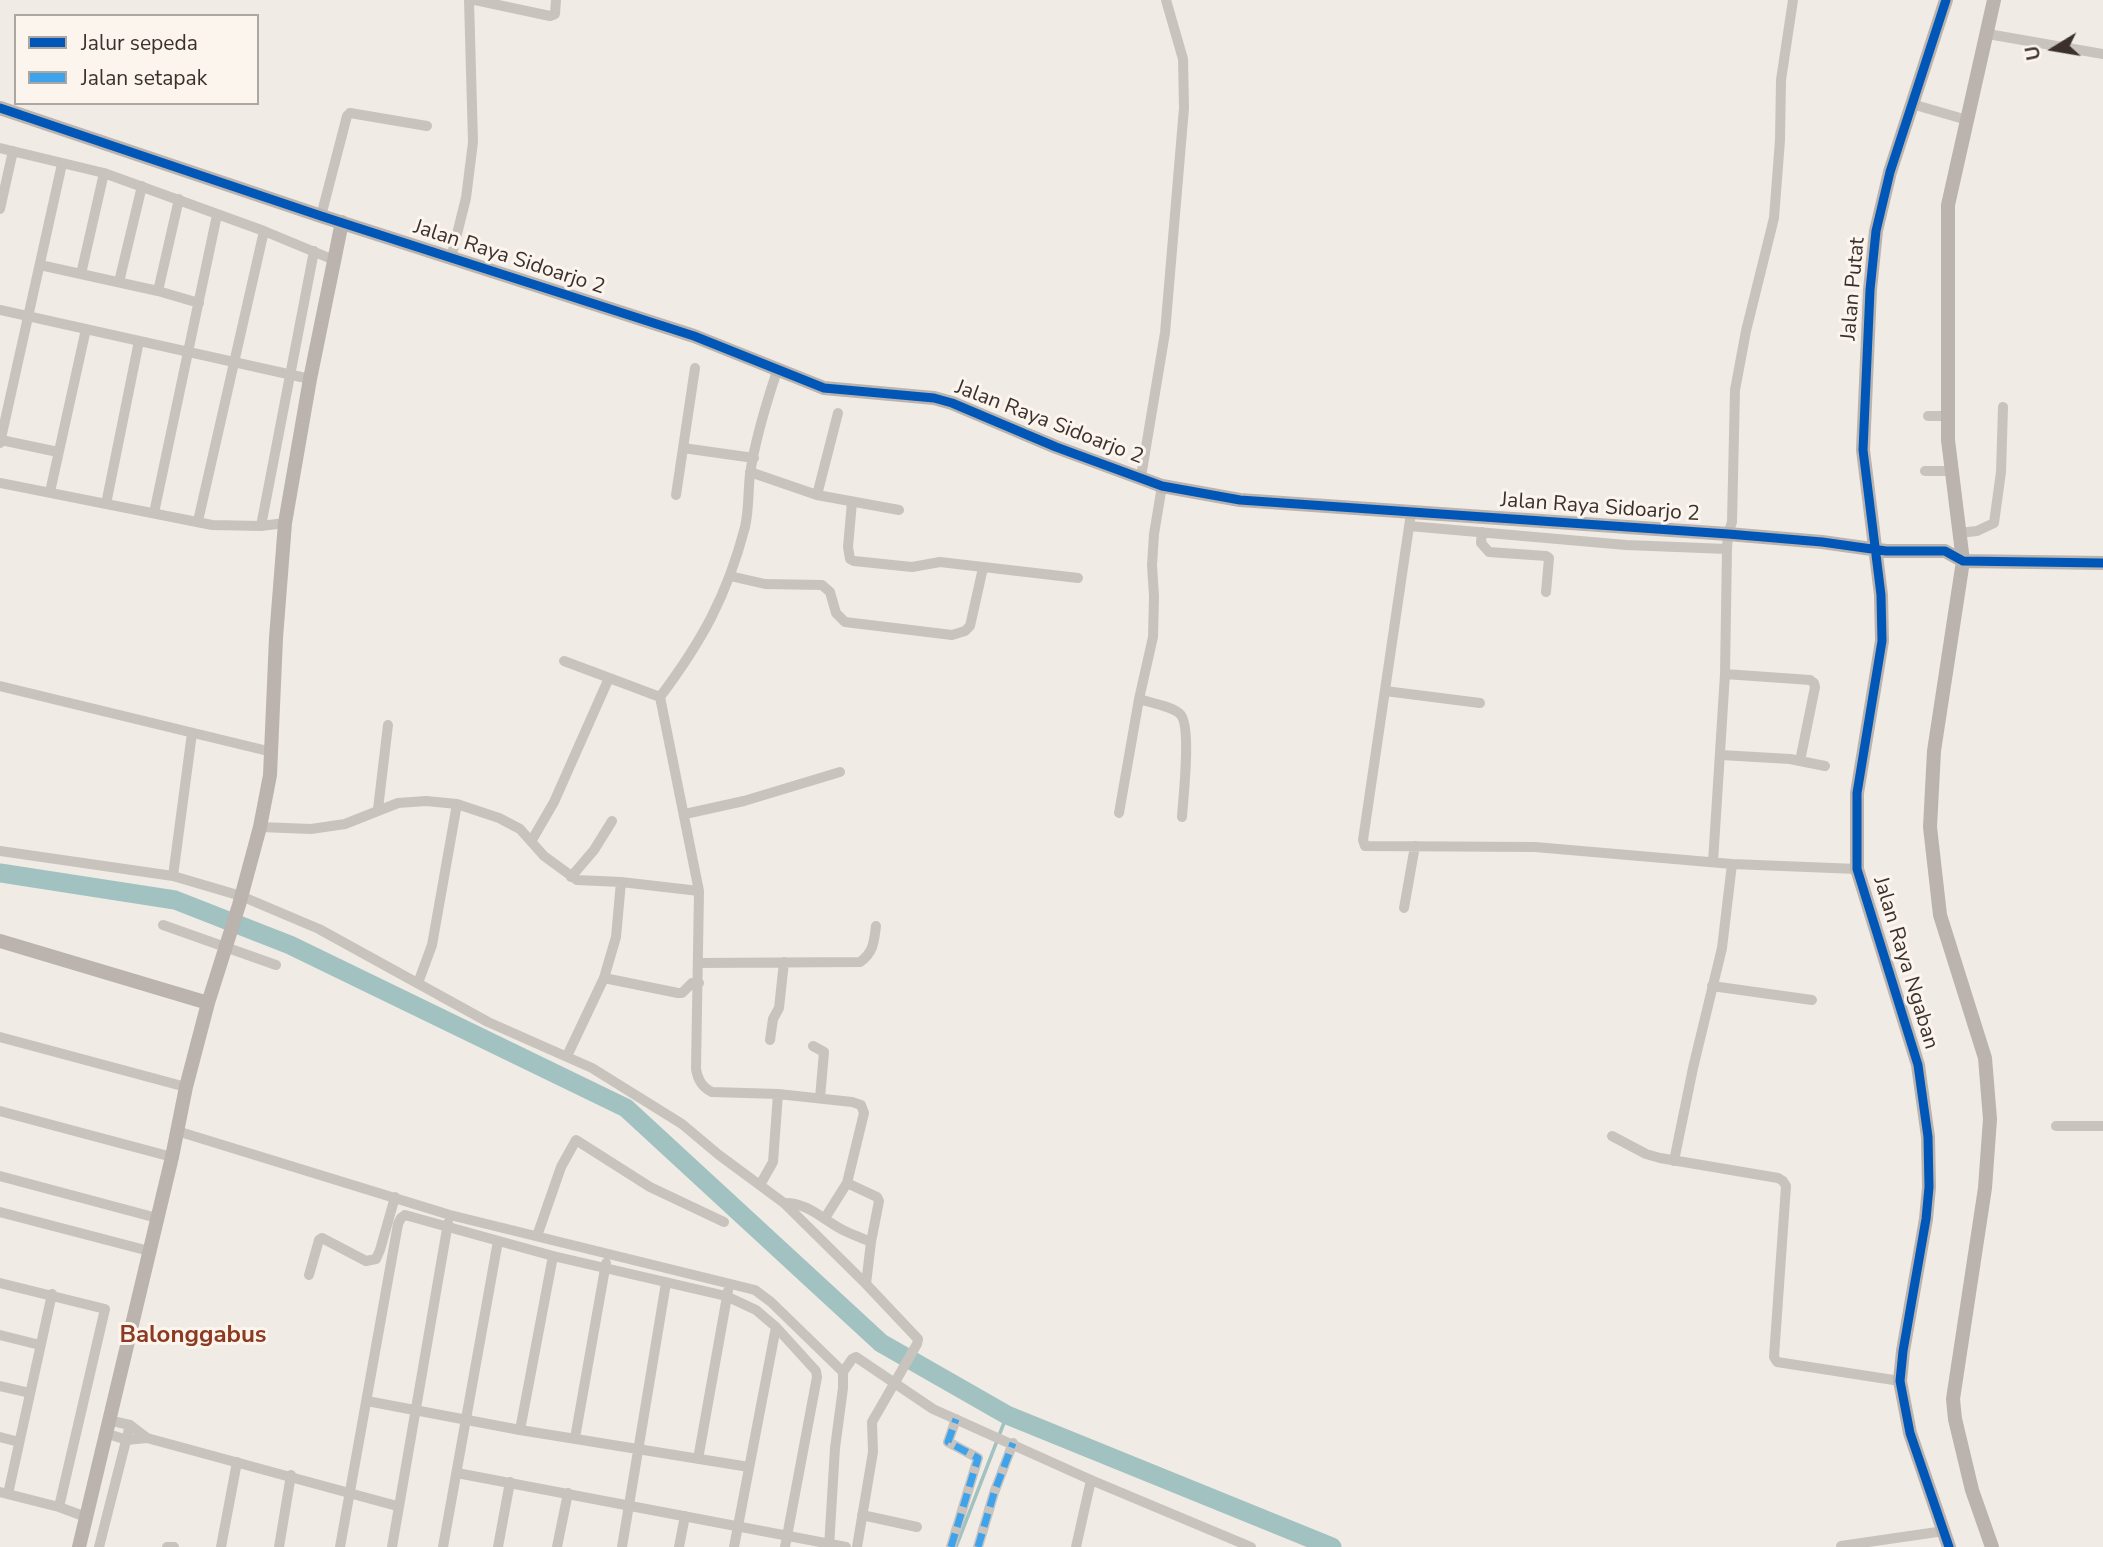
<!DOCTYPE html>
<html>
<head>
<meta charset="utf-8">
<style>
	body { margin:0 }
	#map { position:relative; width:2103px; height:1547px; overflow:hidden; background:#f0ebe5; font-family:"Nunito Sans",sans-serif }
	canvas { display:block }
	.legend { position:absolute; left:14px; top:14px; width:245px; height:91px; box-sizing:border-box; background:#fbf5ee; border:2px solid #aea6a0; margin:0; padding:9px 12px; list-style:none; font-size:21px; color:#3b302b }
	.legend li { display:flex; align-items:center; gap:14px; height:35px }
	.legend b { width:35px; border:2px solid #aea6a0 }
	.north { position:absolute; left:2019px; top:14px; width:70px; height:70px; -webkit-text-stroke:5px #fbf5ee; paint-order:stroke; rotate:259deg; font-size:19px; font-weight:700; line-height:28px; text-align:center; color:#3b302b }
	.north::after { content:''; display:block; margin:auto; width:24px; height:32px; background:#3b302b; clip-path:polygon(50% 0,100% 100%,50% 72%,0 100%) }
</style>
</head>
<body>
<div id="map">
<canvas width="2103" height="1547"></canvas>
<ul class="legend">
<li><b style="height:9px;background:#0057b8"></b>Jalur sepeda</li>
<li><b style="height:9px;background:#3fa3eb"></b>Jalan setapak</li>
</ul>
<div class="north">U</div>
</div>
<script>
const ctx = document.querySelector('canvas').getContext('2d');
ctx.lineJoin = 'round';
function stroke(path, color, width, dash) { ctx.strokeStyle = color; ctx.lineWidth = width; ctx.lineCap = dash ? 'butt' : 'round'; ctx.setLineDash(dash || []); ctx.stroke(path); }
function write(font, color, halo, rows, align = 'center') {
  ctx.font = font + ' "Nunito Sans",sans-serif'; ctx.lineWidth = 6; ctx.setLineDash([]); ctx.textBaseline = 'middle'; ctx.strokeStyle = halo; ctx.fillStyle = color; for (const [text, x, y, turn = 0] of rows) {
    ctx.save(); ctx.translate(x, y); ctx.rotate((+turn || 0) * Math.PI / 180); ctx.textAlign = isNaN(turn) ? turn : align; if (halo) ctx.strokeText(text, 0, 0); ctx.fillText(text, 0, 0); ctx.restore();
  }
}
stroke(new Path2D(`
	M956,1547L1007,1415`), '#a1c2c1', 3.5);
stroke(new Path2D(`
	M0,873L175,900L290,945L626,1108L881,1343L1007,1415L1332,1547`), '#a1c2c1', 19);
stroke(new Path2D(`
	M475,0L550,16L555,14L556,0
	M1988,34L2103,54
	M1912,104L1967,120
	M0,148L104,173L264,231L334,260
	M0,209L13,151
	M321,216L347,116L350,113L427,126
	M451,258L466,198L473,142L469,0
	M40,265L158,291L199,303
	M81,274L104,173
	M119,282L142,186
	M158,291L179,199
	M0,310L310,379
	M777,371C766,404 755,440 750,474C748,491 749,510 745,527C727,596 702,641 660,697L699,891L696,1069C698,1080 702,1087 712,1092L778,1094L852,1102L861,1105L864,1113L847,1183L825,1218
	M838,413L817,495L899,510
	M1928,416H1948
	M1,440L58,452
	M0,443L62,164
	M683,448L754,458
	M1925,471H1952
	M750,472L817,495
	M1141,477L1165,333L1184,108L1183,59L1166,0
	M0,483L212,525L261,526L285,523
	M50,492L86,329
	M676,495L695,368
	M852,502L848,547L850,559L854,561L912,567L940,562L1078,578
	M106,504L139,341
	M154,513L217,215
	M1411,513L1363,840L1365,846L1535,847L1732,864L1857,869
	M198,521L264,231
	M261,526L314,251
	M1409,526L1626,545L1727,549
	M1482,532L1481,543L1489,552L1546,556L1549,558L1546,592
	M1959,533L1977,531L1994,523L2001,472L2003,407
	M730,576L765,584L822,585L830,592L836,613L845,622L952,635L965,631L970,626L983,568
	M564,661L660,697
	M1725,674L1810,680L1814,683L1815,687L1800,761
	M0,686L272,752
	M1385,691L1480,703
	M1139,699C1151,703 1171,706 1180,714C1192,725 1183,799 1182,817
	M1721,755L1790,759L1825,766
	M378,809L388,725
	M1119,813L1139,699L1153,637L1154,596L1152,565L1154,534L1162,486
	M685,814L744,801L840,772
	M260,827L311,829L345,824L398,803L426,801L457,804L499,818L520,829L544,856L577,880L621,882L699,891
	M532,840L554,802L609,678
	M0,851L173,876L241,896L319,929L488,1022L592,1068L682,1124L719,1155L784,1203L866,1284L918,1339L917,1344L872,1422L873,1452L857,1547
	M1713,862L1725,674L1727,549L1728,534L1732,522L1735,390L1746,331L1774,218L1780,140L1781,80L1793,0
	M173,876L192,733
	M571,877L594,850L612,821
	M1404,908L1415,846
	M163,925L276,965
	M700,963L860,962C874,952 874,941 876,926
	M604,978L678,993H682L692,983H699
	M418,983L432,945L457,804
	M1712,986L1812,1000
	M0,1037L186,1087
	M770,1040L773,1019L779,1008L784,962
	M813,1046L824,1052L820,1098
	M567,1056L604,978L616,937L621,882
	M0,1111L172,1157
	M2056,1126H2103
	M177,1131L450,1215L755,1290L771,1302L843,1372
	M1612,1136L1646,1154L1660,1158L1778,1178L1783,1181L1786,1186L1774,1357L1777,1362L1900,1381
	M1674,1161L1693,1068L1722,948L1732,864
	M0,1176L157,1218
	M847,1183L877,1197L879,1201L871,1242L866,1284
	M760,1185L773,1162L778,1094
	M784,1203C808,1202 824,1221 845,1231C853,1235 862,1238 871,1242
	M0,1212L149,1251
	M537,1236L561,1167L576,1140L650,1187L724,1222
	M309,1275L319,1240L322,1238L366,1261L376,1259L380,1250L395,1197
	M0,1283L105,1309L59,1507
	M0,1335L40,1345
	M0,1386L30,1393
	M367,1401L520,1430L749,1467
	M108,1420L130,1425L147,1438
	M520,1430L553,1256
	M105,1433L127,1440L147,1438L397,1506
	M0,1437L19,1442
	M575,1438L606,1263
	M698,1459L728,1291
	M457,1473L846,1547
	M0,1492L59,1507L86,1517
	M8,1494L52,1294
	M862,1515L917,1527
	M1841,1546L1944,1531
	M99,1547L130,1425
	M167,1547H174
	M221,1547L237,1462
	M279,1547L291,1475
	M340,1547L398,1224L401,1218L405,1215L553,1256L726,1296L756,1310L776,1327L816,1371L817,1377L785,1547
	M392,1547L448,1223
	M443,1547L498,1241
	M498,1547L510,1482
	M557,1547L568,1493
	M622,1547L666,1283
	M679,1547L685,1516
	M734,1547L776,1327
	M829,1547L835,1448L843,1388V1372L852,1359L856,1357L933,1409L1091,1480L1251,1547
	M951,1547L978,1458L948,1442L956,1419
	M978,1547L994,1493L1013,1443
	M1076,1547L1091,1480`), '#c9c3be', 10);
stroke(new Path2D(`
	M1946,0L1890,172L1876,231L1870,290L1863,450L1881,595L1882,641L1857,793V869L1918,1065L1928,1137L1929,1187L1926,1219L1903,1351L1900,1381L1910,1433L1949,1547
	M0,108L321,216L694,336L824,388L934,398L952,403L1056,447L1162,486L1240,500L1728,534L1822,542L1886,551H1945L1963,561L2103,563
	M0,941L208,1003
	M79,1547L172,1157L186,1087L208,1003L239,905L260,827L270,775L276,638L285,523L310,379L342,222
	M1992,1547L1972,1490L1955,1419L1953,1399L1985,1188L1990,1119L1985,1058L1940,915L1930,827L1934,751L1963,561L1948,440V205L1994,0`), '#bab3ae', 14);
stroke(new Path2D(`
	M951,1547L978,1458L948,1442L956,1419
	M978,1547L994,1493L1013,1443`), '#3fa3eb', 7, [14, 7]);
stroke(new Path2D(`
	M1946,0L1890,172L1876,231L1870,290L1863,450L1881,595L1882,641L1857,793V869L1918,1065L1928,1137L1929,1187L1926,1219L1903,1351L1900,1381L1910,1433L1949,1547
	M0,108L321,216L694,336L824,388L934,398L952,403L1056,447L1162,486L1240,500L1728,534L1822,542L1886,551H1945L1963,561L2103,563`), '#0057b8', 9);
write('21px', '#3b302b', '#fbf5ee', [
	["Jalan Raya Sidoarjo 2",509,258,18],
	["Jalan Putat",1854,289,-85],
	["Jalan Raya Sidoarjo 2",1049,423,21],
	["Jalan Raya Sidoarjo 2",1600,508,4],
	["Jalan Raya Ngaban",1905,963,73]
]);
write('bold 24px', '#8c3b22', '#fbf5ee', [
	["Balonggabus",193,1336]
]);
</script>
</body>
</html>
